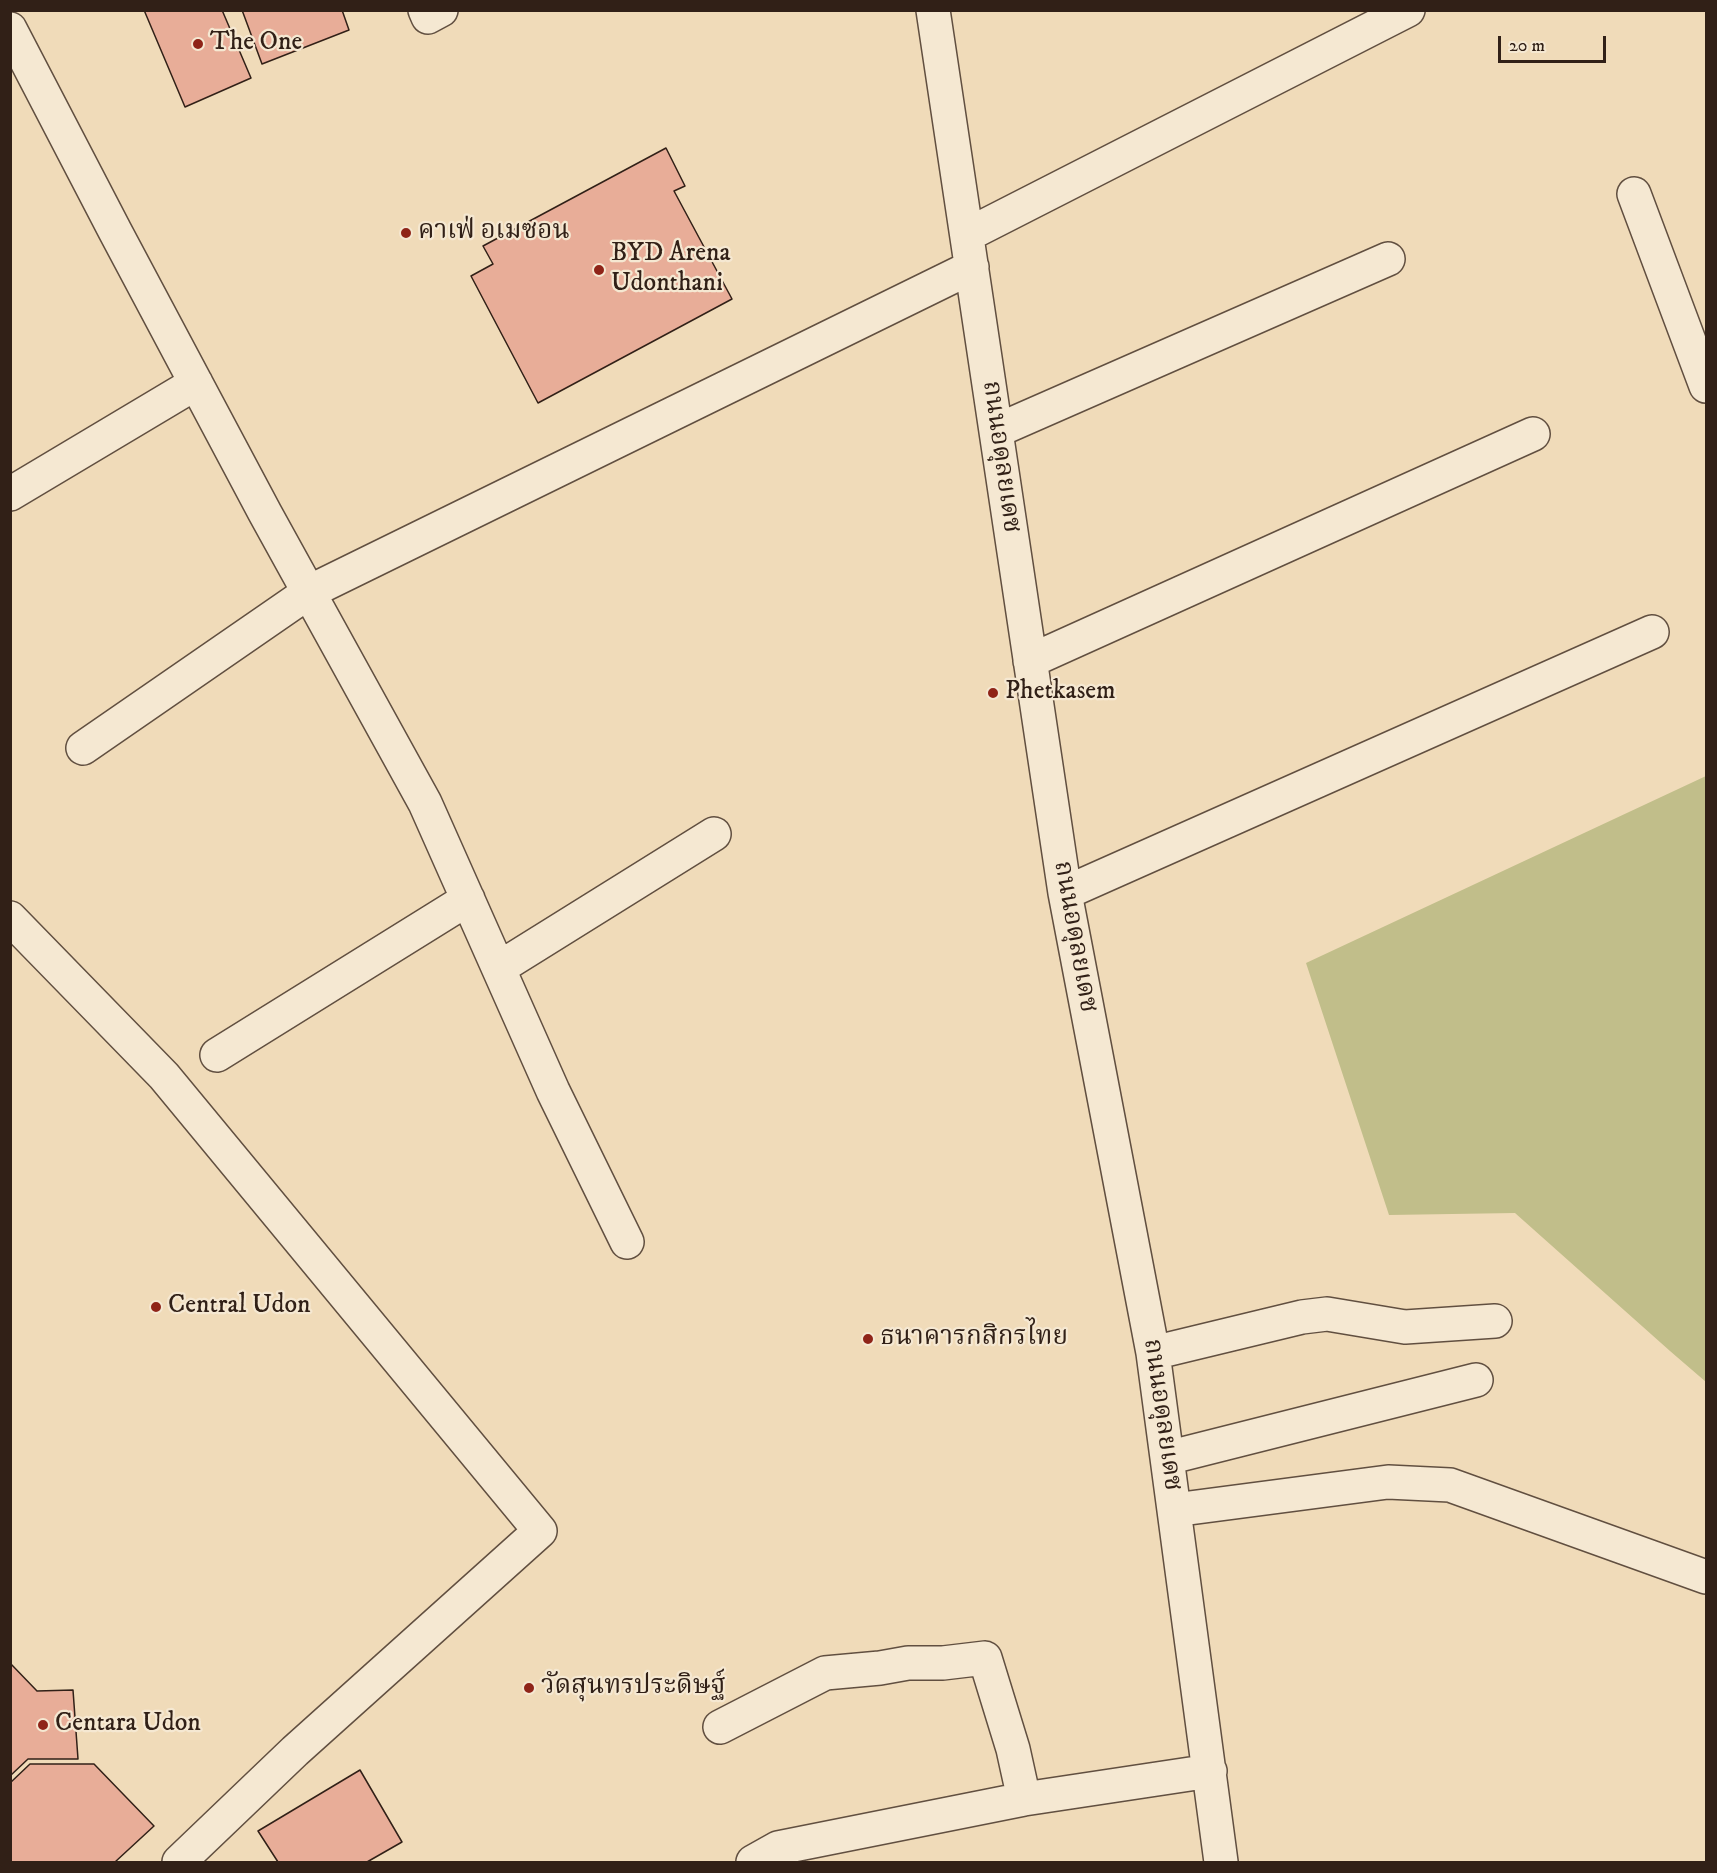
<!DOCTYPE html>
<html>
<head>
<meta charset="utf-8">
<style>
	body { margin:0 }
	#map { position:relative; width:1717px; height:1873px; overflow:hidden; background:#f0dbb9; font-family:"IM FELL DW Pica",serif }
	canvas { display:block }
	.frame { position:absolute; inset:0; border:12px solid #312017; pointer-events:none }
	.scale { position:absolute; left:1498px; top:36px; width:108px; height:27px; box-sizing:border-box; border:3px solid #312017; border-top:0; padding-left:8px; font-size:18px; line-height:21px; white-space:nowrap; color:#312017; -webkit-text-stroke:4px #f5e8d2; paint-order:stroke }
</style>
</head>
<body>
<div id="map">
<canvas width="1717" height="1873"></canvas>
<div class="frame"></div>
<div class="scale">20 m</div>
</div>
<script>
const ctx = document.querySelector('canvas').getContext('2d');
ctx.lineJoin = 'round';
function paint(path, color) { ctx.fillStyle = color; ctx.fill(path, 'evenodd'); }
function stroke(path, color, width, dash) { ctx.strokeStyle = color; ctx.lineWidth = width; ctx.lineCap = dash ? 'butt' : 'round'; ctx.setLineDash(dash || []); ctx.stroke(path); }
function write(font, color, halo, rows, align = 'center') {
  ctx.font = font + ' "IM FELL DW Pica","Noto Serif Thai",serif'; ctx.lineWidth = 4.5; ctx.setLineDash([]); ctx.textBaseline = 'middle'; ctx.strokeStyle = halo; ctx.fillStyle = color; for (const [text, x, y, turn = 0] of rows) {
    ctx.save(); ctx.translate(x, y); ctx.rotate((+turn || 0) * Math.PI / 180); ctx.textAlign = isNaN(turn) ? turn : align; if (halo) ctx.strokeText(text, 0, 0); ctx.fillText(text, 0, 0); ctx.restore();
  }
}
paint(new Path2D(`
	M1706,776V1382L1670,1351L1515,1213L1389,1215L1306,963Z`), '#c1be8a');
const building = new Path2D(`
	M144,10H222L251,78L185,107Z
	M242,10H342L349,30L262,64Z
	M666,148L685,186L674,191L732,299L538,403L471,276L493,264L483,246Z
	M10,1663L37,1691L73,1690L78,1759H28L10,1776Z
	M30,1764H94L154,1826L115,1862H10V1783Z
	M360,1770L402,1842L367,1862H278L258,1831Z`);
paint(building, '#e8ad98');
stroke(building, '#312017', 1.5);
const minor = new Path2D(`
	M425,10L428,17L441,10
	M933,10L1065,893L1153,1353L1221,1862
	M10,29L115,231L265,513L425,803L553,1091L627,1242
	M1634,194L1706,386
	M967,235L1408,10
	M996,431L1388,259
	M10,494L196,383
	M1030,661L1533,434
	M83,748L309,592L972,267
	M1065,893L1652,632
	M10,918L164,1076L540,1531L295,1751L179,1862
	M499,968L714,834
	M217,1055L468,899
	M1153,1353L1302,1317L1327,1314L1405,1327L1495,1321
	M1167,1458L1476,1380
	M1174,1510L1388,1482L1450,1485L1706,1577
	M720,1727L825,1673L880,1668L908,1663H943L985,1658L1013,1749L1024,1799
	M753,1862L778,1848L1024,1799L1210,1771`);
stroke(minor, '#614f40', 36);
stroke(minor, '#f5e8d2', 33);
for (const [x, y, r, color] of [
	[198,44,6,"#8f2418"],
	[406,233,6,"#8f2418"],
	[599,270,6,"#8f2418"],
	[993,693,6,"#8f2418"],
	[156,1307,6,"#8f2418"],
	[868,1339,6,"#8f2418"],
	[529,1688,6,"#8f2418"],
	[43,1725,6,"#8f2418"]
]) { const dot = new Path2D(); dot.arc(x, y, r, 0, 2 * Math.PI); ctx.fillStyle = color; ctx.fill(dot); stroke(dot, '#f5e8d2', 2); }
write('26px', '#312017', '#f5e8d2', [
	["The One",210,44],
	["คาเฟ่ อเมซอน",418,233],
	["BYD Arena",611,255],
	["Udonthani",611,285],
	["Phetkasem",1005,693],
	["Central Udon",168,1307],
	["ธนาคารกสิกรไทย",880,1339],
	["วัดสุนทรประดิษฐ์",541,1688],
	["Centara Udon",55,1725]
], 'left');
write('26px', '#312017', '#f5e8d2', [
	["ถนนอดุลยเดช",1000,457,82],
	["ถนนอดุลยเดช",1074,937,80],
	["ถนนอดุลยเดช",1161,1415,82]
]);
</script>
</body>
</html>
